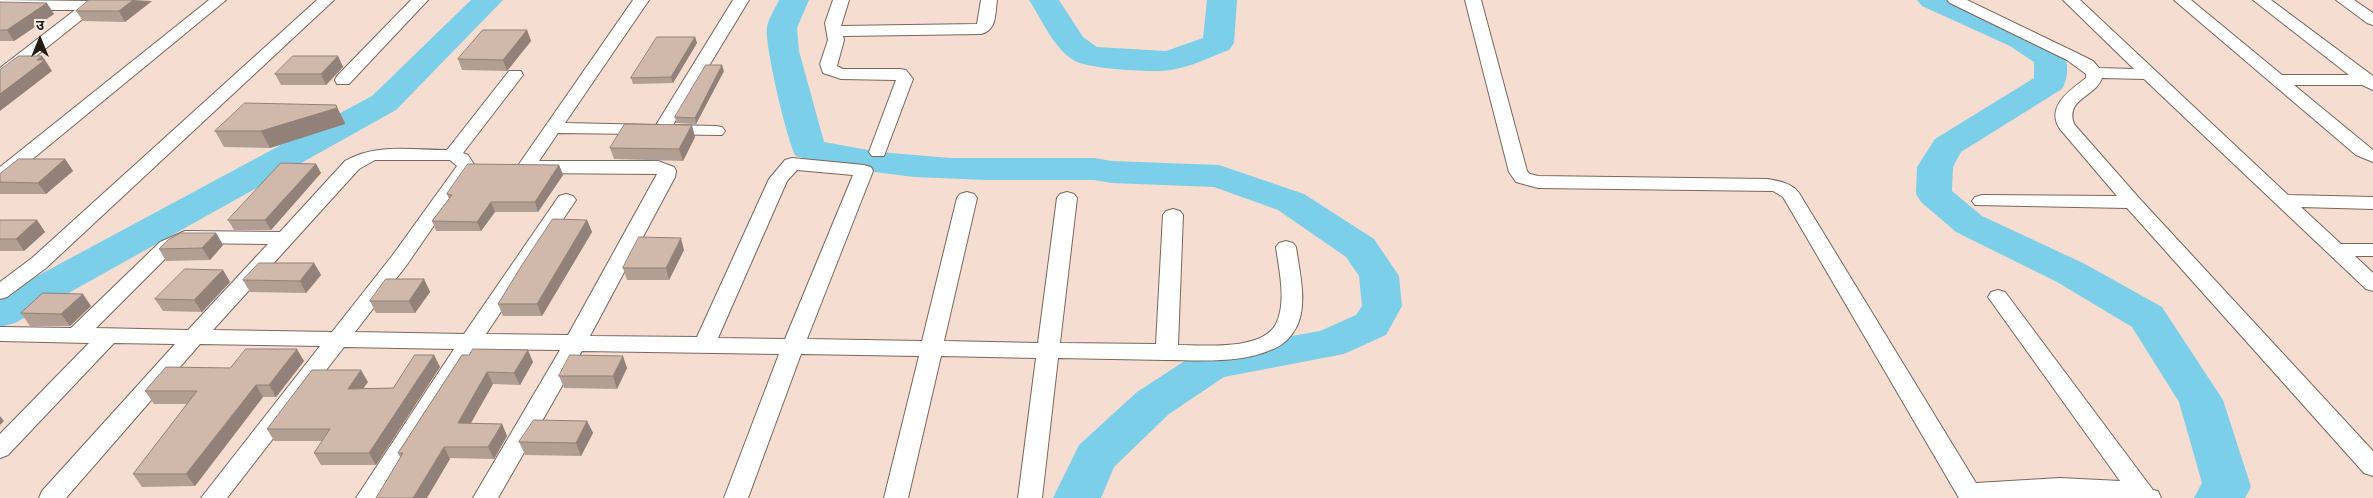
<!DOCTYPE html>
<html>
<head>
<meta charset="utf-8">
<style>
	body { margin:0 }
	#map { position:relative; width:2373px; height:498px; overflow:hidden; background:#f6ddd1; font-family:"Exo 2","Noto Sans Devanagari",sans-serif }
	canvas { display:block }
	.north { position:absolute; left:15px; top:15px; width:50px; height:50px; -webkit-text-stroke:4px #fcede5; paint-order:stroke; rotate:0deg; font-size:14px; font-weight:700; line-height:20px; text-align:center; color:#231b16 }
	.north::after { content:''; display:block; margin:auto; width:18px; height:22px; background:#231b16; clip-path:polygon(50% 0,100% 100%,50% 72%,0 100%) }
</style>
</head>
<body>
<div id="map">
<canvas width="2373" height="498"></canvas>
<div class="north">उ</div>
</div>
<script>
const ctx = document.querySelector('canvas').getContext('2d');
ctx.lineJoin = 'round';
function paint(path, color) { ctx.fillStyle = color; ctx.fill(path, 'evenodd'); }
function stroke(path, color, width, dash) { ctx.strokeStyle = color; ctx.lineWidth = width; ctx.lineCap = dash ? 'butt' : 'round'; ctx.setLineDash(dash || []); ctx.stroke(path); }
paint(new Path2D(`
	M471,0H503L396,110L15,323L0,327V296L372,96Z
	M779,0H809L797,28L799,51L824,142L879,152L950,158H1094L1112,161L1219,165L1304,194L1374,239L1399,276L1402,306L1386,335L1344,354L1224,377L1169,414L1114,467L1101,498H1053L1079,445L1137,392L1197,353L1320,331L1356,315L1362,306L1359,276L1346,257L1278,210L1214,187L1112,183L1094,180H986L914,177L843,168L796,156C788,145 764,43 767,28C768,19 775,9 779,0Z
	M1029,0H1059L1083,37L1097,47L1166,51L1203,38L1207,0H1237L1234,43L1229,50C1210,57 1191,67 1171,70C1154,73 1090,69 1075,61C1054,49 1042,20 1029,0Z
	M1917,0C1930,0 1943,0 1956,0C1973,2 2050,40 2062,53C2070,62 2068,80 2062,89L1961,152L1953,167L1952,191L1982,216L2085,264L2162,307L2223,400L2251,487L2245,498H2194L2202,483L2179,402L2132,327L2057,282L1956,232L1921,202L1916,194L1917,167L1935,139L2034,78V62L2010,46L1922,6Z`), '#7ccfe8');
const street = new Path2D(`
	M0,0L91,1L99,6L6,80L0,81V68L75,10H0Z
	M209,0H226L7,180L0,182V167Z
	M317,0H334L46,268L7,297L0,299V282L32,258Z
	M411,0H428L349,84H337L335,80L337,76Z
	M633,0H649L565,123L656,125L733,0H749L673,125L716,126L722,127L725,131L722,135L558,133L539,161H658L674,167L676,171L675,177L590,336L697,337L769,179L785,160L792,158L864,165L871,167L873,171L807,339L922,341L957,198L960,194L967,192L974,194L977,198L944,341L1038,343L1057,198L1060,194L1067,192L1074,194L1077,198L1060,343L1156,344L1163,215L1166,211L1173,209L1180,211L1183,215L1178,345C1204,345 1262,351 1276,324C1287,302 1279,270 1276,247L1279,243L1286,241L1293,243L1296,247C1299,270 1308,303 1297,326C1292,336 1284,345 1273,349C1240,364 1200,360 1165,360C1129,359 1094,359 1058,358L1042,498H1018L1036,358L941,356L908,498H884L919,356L801,354L748,498H724L779,354L582,351L498,498H473L560,350L477,349L381,498H356L454,349L344,347L227,498H201L320,346L200,344L66,498H39L42,491L175,344L114,343L8,455L0,458V434L89,343L0,341V327L71,328L160,242L185,231L280,232L345,161C375,143 413,150 447,150L509,71H521L523,75L463,153L468,155L475,166L406,266L355,332L464,334L559,196L566,194L573,196L576,200L486,334L568,335L657,174L526,173L519,171L517,167ZM375,160H450L457,166L392,256L332,332L213,330L359,169ZM797,170L853,175L785,339L718,338L787,181ZM188,243L268,244L188,330L96,328L174,250Z
	M833,0H849L841,26L977,24L981,0H997C995,14 997,30 981,34L843,36L844,40L837,66L843,69H900L906,70L913,79L884,156H872L869,152L896,80L841,79L823,73L820,64L828,40L825,23Z
	M1465,0H1481L1527,171L1530,174L1538,176L1767,179C1779,181 1792,183 1799,193L1976,483L2060,478L2120,481L1988,297L1991,292L1998,290L2005,292L2153,490L2158,491L2161,498H1959L1783,197L1773,191L1538,188L1516,182L1509,172Z
	M1947,0H1967L2079,54L2093,61L2099,68L2134,69L2063,0H2080L2288,195L2373,197V209L2301,207L2341,244H2373V256H2355L2373,273V291L2366,289L2144,79L2102,78C2096,97 2065,98 2074,124L2139,198L2373,451V476L2364,473L2127,208L1975,205L1972,201L1975,197L1982,195L2117,196L2060,129C2045,107 2070,90 2086,78V74L2067,60L1950,3Z
	M2174,0H2191L2282,75H2349L2253,0H2271L2373,76V90L2362,85H2294L2373,150V162L2356,155Z
	M2336,0H2354L2373,13V25L2367,23Z`);
stroke(street, '#7b665b', 2);
paint(street, '#fff');
paint(new Path2D(`
	M152,1L125,22L83,21L76,11Z
	M0,2L54,14L14,41H0Z
	M527,30L531,41L507,71L462,70L458,59Z
	M695,37L697,43L673,83L633,84L631,78Z
	M338,56L343,67L326,85H281L275,74Z
	M724,71L696,124L676,123L675,117Z
	M344,121L345,124L270,148L224,147L215,131Z
	M695,137L683,161L614,159L610,148Z
	M65,159L73,171L46,194H0V174Z
	M316,164L321,173L271,230H234L228,220Z
	M559,165L563,175L538,212H495L481,231H436L432,221L449,199L447,194Z
	M0,220H37L45,232L24,251H0Z
	M587,220L592,232L542,316H503L498,304Z
	M216,233L223,245L210,260L166,261L159,249Z
	M684,250L669,280H627L623,268Z
	M314,263L321,275L306,293L250,292L243,280Z
	M223,270L230,282L202,312L163,311L155,299Z
	M424,279L430,292L415,313H376L370,301Z
	M91,306L70,326H30L21,313Z
	M434,355L440,367L376,465H321L314,453L322,441H274L267,429L368,382L363,388H393Z
	M462,355L533,362L520,385L493,384L471,423L502,424L507,436L494,459L400,457L398,453Z
	M304,361L276,397H263L195,486L142,487L133,474L188,404H154L145,391Z
	M627,368L617,389L564,388L559,376Z
	M587,421L593,433L581,456L525,455L519,442Z`), '#b39e93');
paint(new Path2D(`
	M133,0L152,1L125,22L119,11Z
	M47,3L54,14L14,41L7,30Z
	M527,30L531,41L507,71L503,60Z
	M695,37L697,43L673,83L671,77Z
	M42,56L45,60L52,71L0,111V94L37,60Z
	M338,56L343,67L326,85L321,74Z
	M722,65L724,71L696,124L695,118Z
	M336,105L344,121L345,124L270,148L261,131Z
	M692,125L695,137L683,161L679,149Z
	M65,159L73,171L46,194L38,183Z
	M316,164L321,173L271,230L265,220Z
	M559,165L563,175L538,212L535,202Z
	M491,202L495,212L481,231L477,222Z
	M37,220L45,232L24,251L16,239Z
	M587,220L592,232L542,316L537,304Z
	M216,233L223,245L210,260L202,248Z
	M681,238L684,250L669,280L666,268Z
	M314,263L321,275L306,293L300,281Z
	M223,270L230,282L202,312L194,300Z
	M424,279L430,292L415,313L409,301Z
	M83,294L91,306L70,326L61,314Z
	M297,349L304,361L276,397L269,385Z
	M528,350L533,362L520,385L514,373Z
	M434,355L440,367L376,465L369,453Z
	M623,356L627,368L617,389L613,376Z
	M361,370L368,382L355,400L348,389Z
	M487,372L493,384L464,435L458,423Z
	M256,385L263,397L195,486L186,474Z
	M0,416L4,421L0,425Z
	M587,421L593,433L581,456L576,443Z
	M502,424L507,436L494,459L488,447Z
	M444,447L450,459L427,498H413Z`), '#928178');
const building = new Path2D(`
	M89,0H133L119,11H76Z
	M0,2L47,3L7,30H0Z
	M483,30H527L503,60L458,59Z
	M657,37H695L671,77L631,78Z
	M19,56H42L37,60H45L0,94V70Z
	M293,56H338L321,74H275Z
	M706,65H722L695,118L675,117Z
	M245,103L336,105L337,108L261,131H215Z
	M625,124L692,125L679,149L610,148Z
	M19,159H65L38,183L0,182V174Z
	M281,163L316,164L265,220H228Z
	M468,164L559,165L535,202H491L477,222L432,221L452,195L447,194Z
	M553,219L587,220L537,304H498L522,265Z
	M0,220H37L16,239H0Z
	M181,233H216L202,248L159,249L168,240Z
	M639,237L681,238L666,268H623Z
	M259,263H314L300,281L243,280Z
	M185,269L223,270L194,300L155,299Z
	M386,279H424L409,301H370Z
	M43,293L83,294L61,314L21,313Z
	M246,349H297L269,385H256L186,474H133L197,391H145L166,367L230,368Z
	M473,349L528,350L514,373L487,372L458,423L502,424L488,447H444L413,498H376L403,453H398L462,355H469Z
	M415,355H434L369,453H314L330,429H267L312,370H361L348,389L393,388Z
	M570,355L623,356L613,376H559Z
	M534,420L587,421L576,443L519,442Z`);
paint(building, '#d0b8ab');
stroke(building, '#928178', 1);
</script>
</body>
</html>
